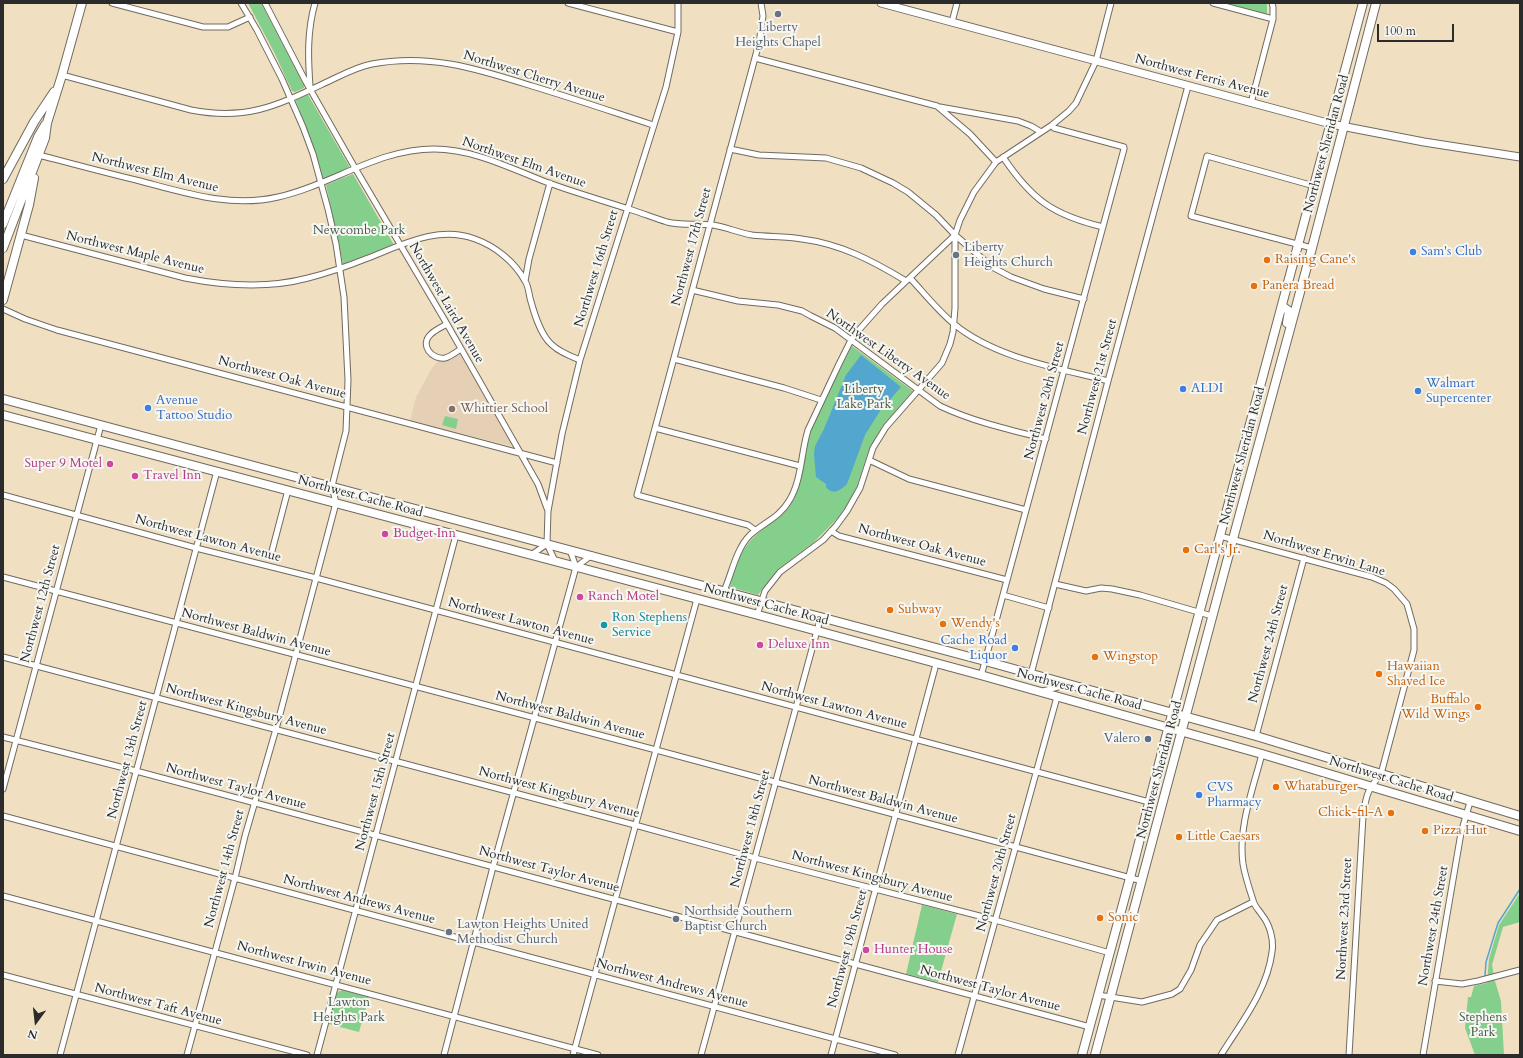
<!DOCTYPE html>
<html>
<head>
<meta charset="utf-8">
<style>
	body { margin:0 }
	#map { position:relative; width:1523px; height:1058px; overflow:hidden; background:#f0e0c1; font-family:Cardo,serif }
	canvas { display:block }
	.frame { position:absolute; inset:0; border:4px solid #2b2b2b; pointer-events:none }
	.north { position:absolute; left:16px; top:1002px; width:40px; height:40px; -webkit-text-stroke:3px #f6f6f2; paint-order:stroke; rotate:195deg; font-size:11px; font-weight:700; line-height:16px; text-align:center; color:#2b2b2b }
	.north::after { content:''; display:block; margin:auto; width:14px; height:18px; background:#2b2b2b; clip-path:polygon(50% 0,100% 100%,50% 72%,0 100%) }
	.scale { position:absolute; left:1377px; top:24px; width:77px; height:18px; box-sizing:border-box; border:2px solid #2b2b2b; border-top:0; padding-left:5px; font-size:12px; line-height:14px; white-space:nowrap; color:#2b2b2b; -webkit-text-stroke:3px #f6f6f2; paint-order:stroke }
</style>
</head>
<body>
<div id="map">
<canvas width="1523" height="1058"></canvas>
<div class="frame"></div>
<div class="north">N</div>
<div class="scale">100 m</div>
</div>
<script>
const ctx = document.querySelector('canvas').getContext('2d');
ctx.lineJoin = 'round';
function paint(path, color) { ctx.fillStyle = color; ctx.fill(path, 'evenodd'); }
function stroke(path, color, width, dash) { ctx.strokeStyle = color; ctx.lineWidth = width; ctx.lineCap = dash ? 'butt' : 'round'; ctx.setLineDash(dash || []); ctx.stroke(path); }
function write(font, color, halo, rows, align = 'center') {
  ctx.font = font + ' Cardo,serif'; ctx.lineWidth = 4; ctx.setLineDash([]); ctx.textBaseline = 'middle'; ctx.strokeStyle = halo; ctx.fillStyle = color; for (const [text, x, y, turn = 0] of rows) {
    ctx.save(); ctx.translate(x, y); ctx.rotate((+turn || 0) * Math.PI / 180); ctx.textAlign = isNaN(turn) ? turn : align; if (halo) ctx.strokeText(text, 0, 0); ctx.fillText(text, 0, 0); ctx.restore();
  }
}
paint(new Path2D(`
	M459,353L512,444L511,446L410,421L416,397L432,368L439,360Z`), '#e5d0b5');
paint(new Path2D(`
	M248,3H261L304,85V88L295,92L292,91L274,52Z
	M1223,3H1267V15L1230,6Z
	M307,93L349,166L348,168L323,179L316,153L296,101V98Z
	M353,174L394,245L343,264L326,185Z
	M852,346L913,391L882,427L868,452L857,486L849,502L838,518L813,543L777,570L758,595L730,587C734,567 741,548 757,534C769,523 782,519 791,504C803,483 801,459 809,437C820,405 837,375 852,346Z
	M445,416L458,419L456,429L442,425Z
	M1520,893V922L1503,927L1492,965L1495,981L1501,1001L1504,1055H1475L1465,1028L1468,997H1471L1474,986L1487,983L1489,959L1499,925Z
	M922,905L957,914L938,982L906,974Z
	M343,990L369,997L359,1032L329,1024L337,992Z`), '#85cf8c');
paint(new Path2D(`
	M861,355L901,387L880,411L865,435L847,484C841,490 832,496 826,487V484L816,477L814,454L815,446L824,429L846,375Z`), '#53a6ce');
stroke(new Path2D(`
	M1485,976L1486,962L1498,923L1520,889`), '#53a6ce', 1.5);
const street = new Path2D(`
	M112,3L203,27H228L250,17
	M265,3L306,82L355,168L447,324L538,484L548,511
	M568,3L678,32
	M1213,3L1273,19
	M952,22L957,3
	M755,58L937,106L970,134L996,162
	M62,75L191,110C248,121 278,105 327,82C342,75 356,67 372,64C429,53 478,69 532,86C572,98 613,112 653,125
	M310,86C308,58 307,31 315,3
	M1251,103L1273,19V7L1272,3
	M940,107L1018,121L1031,126L1041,132
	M730,149L759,155L826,158L861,168L893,183L908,192L936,215L955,235L992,267L1011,277L1044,289L1084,299
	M39,155C73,164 106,173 140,181C186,193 231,208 278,197C332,185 377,149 434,149C473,149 510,168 546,182C573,192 601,200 629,209C642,213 654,218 667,222C682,226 698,223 713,225C726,227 739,233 752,235C769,237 786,236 802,239C841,244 873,261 906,281
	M1003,157C1032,200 1053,215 1103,227
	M21,235L185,278C226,286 267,289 308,278C328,273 348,266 368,258C402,245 438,225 475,239C495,246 515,262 525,281C528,285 529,293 530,298C534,313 540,334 551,344C559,352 570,356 580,360
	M1312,248L1191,216L1207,156L1314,186
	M910,278C924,293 938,311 954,324C995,358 1058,368 1108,381
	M525,281L529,259L550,183
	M692,290L738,301L778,305L802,311L811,316L835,328L940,406C974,422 1010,430 1046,439
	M3,309L25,319L57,330L557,463
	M447,324C442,327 435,330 431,334C419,345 432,360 445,358C450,357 456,352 461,349
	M674,359L784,388L821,400
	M655,428L800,466
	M869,460L909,479L1026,510
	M3,495L196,548L316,578L1149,802
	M755,530L748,525L637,495L759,43L763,16L761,3
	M831,531L839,536L1007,580
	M1220,536L1372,577L1386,583L1394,589L1407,604L1414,629V650L1381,774C1367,790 1366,796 1363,816L1349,1055
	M570,550L576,567
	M272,551L288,490
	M531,555L547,544
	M555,561L547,544L548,511L562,434L580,360L666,87L678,32V3
	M576,567L592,555
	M3,577L656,750L1142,881
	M1055,584L1086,591L1101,588L1112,589L1140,595L1212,616
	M724,591C732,573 736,549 750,535C763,523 780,517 789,501C802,480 801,452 808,430L839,364L851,340L858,331L882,304L955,235
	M1003,595L1049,608
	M757,615L765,591L780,572L823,540L836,526L847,511L860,488L873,448L886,427L942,363L950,344L953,332L955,308V235L960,220L974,192L996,162L1052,125L1069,111L1076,103L1096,61L1111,3
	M3,657L635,825L755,858L995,920L1110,953
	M1031,674L1108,381L1188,86
	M981,676L1124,149V147L1054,128L1052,125
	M1043,691L1058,687L1060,682
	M1256,736L1304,558
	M3,737L136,771L1090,1027
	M3,789L101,425
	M3,816L895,1055
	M3,896L598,1055
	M3,975L307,1055
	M1435,981L1462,984L1478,981L1520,970
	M1098,995L1142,1002L1172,994L1180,989L1191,970L1200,945L1217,920L1253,902
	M60,1055L217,471
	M187,1055L235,878L245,836L276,729L336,503L332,486L346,431L348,380L344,297L336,244L328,209L313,154L303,127L282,79L257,30L241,3
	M317,1055L456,535
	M444,1055L493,867L576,567
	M573,1055L697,599
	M701,1055L821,616
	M831,1055L936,664
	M958,1055L1057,697
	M1221,1055C1241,1023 1267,991 1272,952C1274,940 1270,925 1262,915C1259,910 1254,906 1253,900C1249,888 1245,876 1243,864C1238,827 1253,789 1262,754
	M1423,1055L1461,833L1470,802`);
const secondary = new Path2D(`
	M881,3L1331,124L1424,142L1520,157`);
const primary = new Path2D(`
	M3,179L34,122L54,92
	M3,224L38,137L45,125
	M3,248L45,138L47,123L62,75L82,3
	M3,300L29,205L34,178
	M1282,306L1289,311L1287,323
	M3,399L985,661L1256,736L1520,816
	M3,415L762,616L984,676L1262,754L1520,831
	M1082,1055L1130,878L1163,748L1363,3
	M1095,1055L1233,539L1312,248L1376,3`);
stroke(street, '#706a60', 7);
stroke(secondary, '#706a60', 9);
stroke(primary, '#706a60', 10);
stroke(street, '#fff', 5);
stroke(secondary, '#fff', 7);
stroke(primary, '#fff', 8);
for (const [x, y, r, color] of [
	[778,14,4,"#6b7280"],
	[1413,252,4,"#3f7fe0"],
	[956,255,4,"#6b7280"],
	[1267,260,4,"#e8710a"],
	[1254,286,4,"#e8710a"],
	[1183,389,4,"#3f7fe0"],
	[1418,391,4,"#3f7fe0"],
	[148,408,4,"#3f7fe0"],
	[452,409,4,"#8d6e63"],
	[110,464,4,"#d1479c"],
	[135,476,4,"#d1479c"],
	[385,534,4,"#d1479c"],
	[1186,550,4,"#e8710a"],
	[580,597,4,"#d1479c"],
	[890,610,4,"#e8710a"],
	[943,624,4,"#e8710a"],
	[604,625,4,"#0f9aa8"],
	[760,645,4,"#d1479c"],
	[1015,648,4,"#3f7fe0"],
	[1095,657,4,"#e8710a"],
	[1379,674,4,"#e8710a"],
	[1478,707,4,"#e8710a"],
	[1148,739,4,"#5c6f8a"],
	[1276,787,4,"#e8710a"],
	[1199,795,4,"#3f7fe0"],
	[1391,813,4,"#e8710a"],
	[1425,831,4,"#e8710a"],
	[1179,837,4,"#e8710a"],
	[1100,918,4,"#e8710a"],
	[676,919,4,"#6b7280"],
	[449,932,4,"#6b7280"],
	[866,950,4,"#d1479c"]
]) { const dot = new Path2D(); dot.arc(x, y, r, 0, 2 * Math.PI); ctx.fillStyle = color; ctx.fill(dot); stroke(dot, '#f6f6f2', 1.5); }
write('13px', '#5b616d', '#f6f6f2', [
	["Liberty",778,28,"center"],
	["Heights Chapel",778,43,"center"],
	["Liberty",964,248],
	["Heights Church",964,263],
	["Northside Southern",684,912],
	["Baptist Church",684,927],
	["Lawton Heights United",457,925],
	["Methodist Church",457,940]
], 'left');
write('13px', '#2b2b2b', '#f6f6f2', [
	["Northwest Cherry Avenue",534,77,17],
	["Northwest Ferris Avenue",1202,77,15],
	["Northwest Sheridan Road",1327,144,-75],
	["Northwest Elm Avenue",524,163,19],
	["Northwest Elm Avenue",155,173,14],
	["Northwest 17th Street",692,247,-75],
	["Northwest Maple Avenue",135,253,14],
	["Northwest 16th Street",597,269,-73],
	["Northwest Laird Avenue",446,303,60],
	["Northwest Liberty Avenue",888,355,35],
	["Northwest 21st Street",1098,377,-75],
	["Northwest Oak Avenue",282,378,15],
	["Northwest 20th Street",1045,401,-75],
	["Northwest Sheridan Road",1243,456,-75],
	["Northwest Cache Road",360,497,15],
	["Northwest Lawton Avenue",208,539,15],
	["Northwest Oak Avenue",922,546,15],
	["Northwest Erwin Lane",1324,554,17],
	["Northwest 12th Street",41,604,-75],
	["Northwest Cache Road",766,605,15],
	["Northwest Lawton Avenue",521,622,15],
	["Northwest Baldwin Avenue",256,633,15],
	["Northwest 24th Street",1269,644,-75],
	["Northwest Cache Road",1079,690,15],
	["Northwest Lawton Avenue",834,706,15],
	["Northwest Kingsbury Avenue",246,710,15],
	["Northwest Baldwin Avenue",570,716,15],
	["Northwest 13th Street",128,760,-75],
	["Northwest Sheridan Road",1160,770,-75],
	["Northwest Cache Road",1391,780,17],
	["Northwest Taylor Avenue",236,787,15],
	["Northwest 15th Street",376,792,-75],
	["Northwest Kingsbury Avenue",559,793,15],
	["Northwest Baldwin Avenue",883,800,15],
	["Northwest 18th Street",751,829,-75],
	["Northwest 14th Street",225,869,-75],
	["Northwest Taylor Avenue",549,870,15],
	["Northwest 20th Street",997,873,-75],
	["Northwest Kingsbury Avenue",872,877,15],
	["Northwest Andrews Avenue",359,900,15],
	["Northwest 23rd Street",1345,919,-87],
	["Northwest 24th Street",1434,926,-80],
	["Northwest 19th Street",848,949,-75],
	["Northwest Irwin Avenue",304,964,15],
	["Northwest Andrews Avenue",672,984,15],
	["Northwest Taylor Avenue",990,989,15],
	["Northwest Taft Avenue",158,1005,15]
]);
write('13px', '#465c48', '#f6f6f2', [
	["Newcombe Park",359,231],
	["Liberty",864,390],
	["Lake Park",864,405],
	["Lawton",349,1003],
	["Heights Park",349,1018],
	["Stephens",1483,1018],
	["Park",1483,1033]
]);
write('13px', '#366cbe', '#f6f6f2', [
	["Sam's Club",1421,252],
	["Walmart",1426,384],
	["Supercenter",1426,399],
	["ALDI",1191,389],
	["Avenue",156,401],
	["Tattoo Studio",156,416],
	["Cache Road",1007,641,"right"],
	["Liquor",1007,656,"right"],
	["CVS",1207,788],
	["Pharmacy",1207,803]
], 'left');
write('13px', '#c56008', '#f6f6f2', [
	["Raising Cane's",1275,260],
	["Panera Bread",1262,286],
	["Carl's Jr.",1194,550],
	["Subway",898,610],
	["Wendy's",951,624],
	["Wingstop",1103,657],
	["Hawaiian",1387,667],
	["Shaved Ice",1387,682],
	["Buffalo",1470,700,"right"],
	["Wild Wings",1470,715,"right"],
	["Whataburger",1284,787],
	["Chick-fil-A",1383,813,"right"],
	["Pizza Hut",1433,831],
	["Little Caesars",1187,837],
	["Sonic",1108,918]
], 'left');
write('13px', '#785e54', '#f6f6f2', [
	["Whittier School",460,409]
], 'left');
write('13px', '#b23c85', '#f6f6f2', [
	["Super 9 Motel",102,464,"right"],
	["Travel Inn",143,476],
	["Budget Inn",393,534],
	["Ranch Motel",588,597],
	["Deluxe Inn",768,645],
	["Hunter House",874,950]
], 'left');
write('13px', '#0d838f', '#f6f6f2', [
	["Ron Stephens",612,618],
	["Service",612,633]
], 'left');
write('13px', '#4e5e75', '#f6f6f2', [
	["Valero",1140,739]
], 'right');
</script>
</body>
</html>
